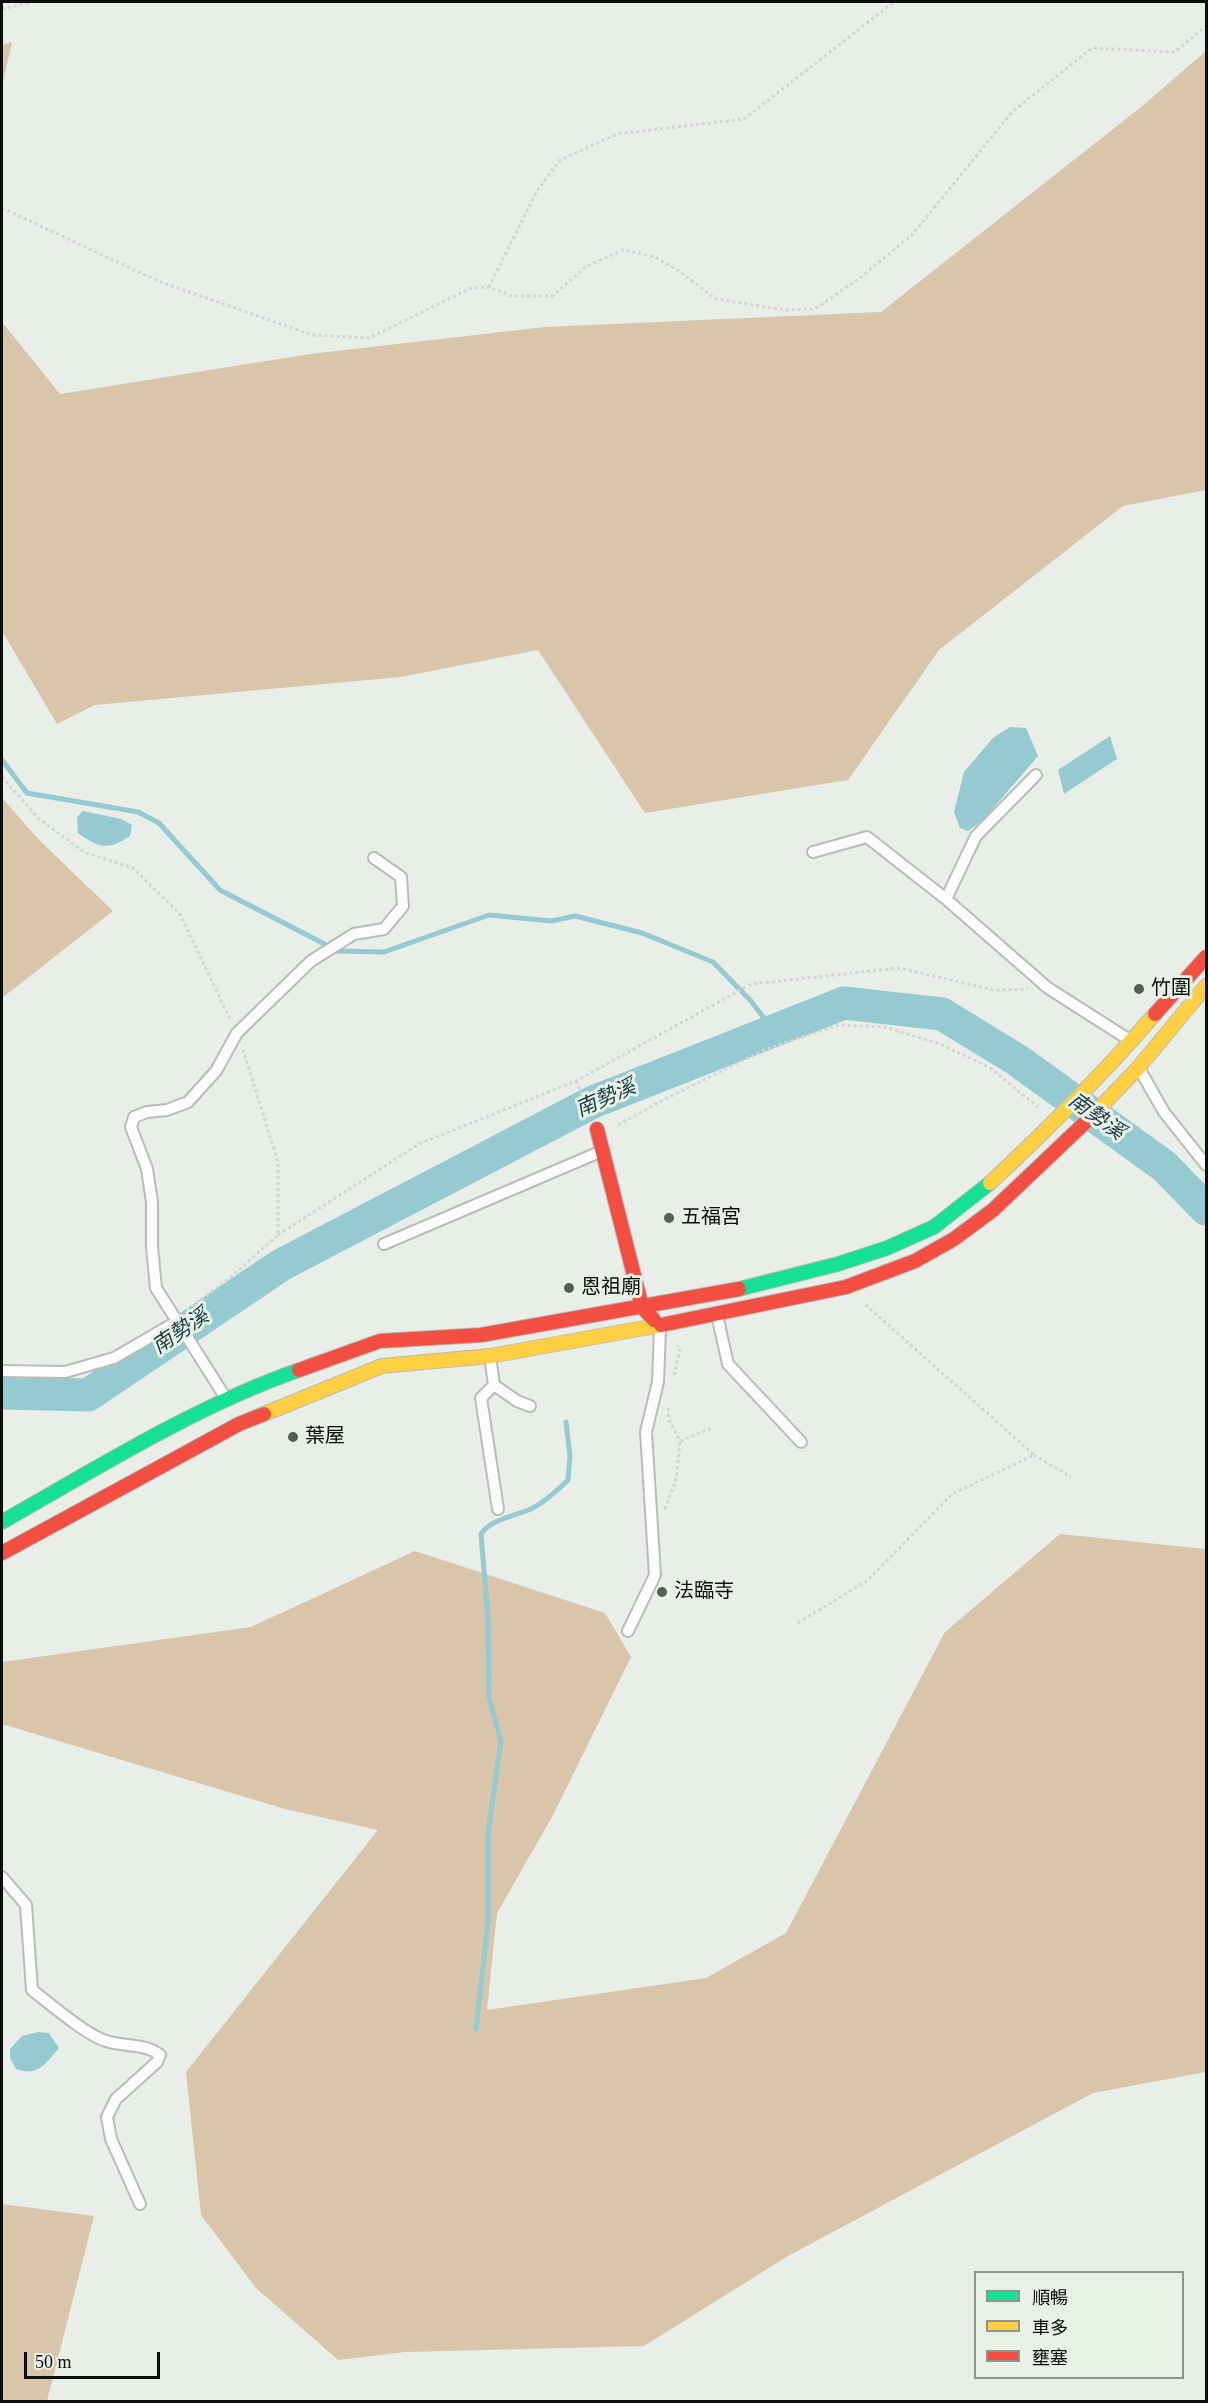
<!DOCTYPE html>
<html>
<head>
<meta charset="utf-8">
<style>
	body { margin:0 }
	#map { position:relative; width:1208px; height:2403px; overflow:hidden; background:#e9eee9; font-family:"Times New Roman","Noto Sans TC",serif }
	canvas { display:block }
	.frame { position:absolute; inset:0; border:3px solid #0c0e0b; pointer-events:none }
	.legend { position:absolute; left:974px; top:2271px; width:210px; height:108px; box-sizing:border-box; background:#e8f1e6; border:2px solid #90968e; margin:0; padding:8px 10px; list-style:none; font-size:18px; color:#0c0e0b }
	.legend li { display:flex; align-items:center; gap:12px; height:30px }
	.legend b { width:30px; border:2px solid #90968e }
	.scale { position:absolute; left:24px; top:2352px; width:136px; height:27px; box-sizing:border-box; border:3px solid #0c0e0b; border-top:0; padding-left:8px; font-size:18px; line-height:21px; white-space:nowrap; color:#0c0e0b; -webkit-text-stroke:4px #e8f1e6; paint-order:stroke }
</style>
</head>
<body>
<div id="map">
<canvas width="1208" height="2403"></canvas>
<div class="frame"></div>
<ul class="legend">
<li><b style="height:8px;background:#16e098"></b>順暢</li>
<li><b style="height:8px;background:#ffcf43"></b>車多</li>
<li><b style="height:8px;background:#f24e42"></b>壅塞</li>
</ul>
<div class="scale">50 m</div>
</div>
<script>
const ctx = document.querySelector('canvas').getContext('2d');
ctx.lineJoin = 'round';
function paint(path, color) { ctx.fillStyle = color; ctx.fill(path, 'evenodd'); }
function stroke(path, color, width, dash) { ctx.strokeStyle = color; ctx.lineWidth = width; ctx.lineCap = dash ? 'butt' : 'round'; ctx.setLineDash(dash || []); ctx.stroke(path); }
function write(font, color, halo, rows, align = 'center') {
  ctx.font = font + ' "Times New Roman","Noto Sans TC",serif'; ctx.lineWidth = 6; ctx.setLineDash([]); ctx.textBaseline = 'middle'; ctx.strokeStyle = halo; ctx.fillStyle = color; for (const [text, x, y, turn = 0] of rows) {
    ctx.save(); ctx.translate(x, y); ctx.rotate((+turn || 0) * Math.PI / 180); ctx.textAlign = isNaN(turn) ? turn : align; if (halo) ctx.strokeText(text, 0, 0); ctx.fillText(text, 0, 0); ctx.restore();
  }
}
paint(new Path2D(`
	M12,42L2,86V45Z
	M1206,51V490L1123,506L939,650L848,780L645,813L538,650L401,677L95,705L57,724L2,631V322L60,394L310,354L545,327L881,312L1141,107Z
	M2,798L39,840L113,911L2,998Z
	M1060,1534L1206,1549V2072L1093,2093L788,2256L644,2346L405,2352L338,2360L256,2288L201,2215L186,2072L378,1830L285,1809L2,1724V1662L251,1627L415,1551L605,1613L631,1657L553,1815L497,1913L487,2010L706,1978L786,1933L945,1632Z
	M2,2204L94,2216L47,2401H2Z`), '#d8c5aa');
paint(new Path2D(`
	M1010,727L1026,728L1038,756L983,820L968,831L960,828L954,812L964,772L993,738Z
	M1110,736L1117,759L1064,794L1058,770Z
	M83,811L121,819L132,825L130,836C107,851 99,848 78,833L77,817Z
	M38,2032L49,2033L59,2048C45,2064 38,2077 16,2069L10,2058V2049L22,2036Z`), '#94cad0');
stroke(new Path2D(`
	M2,760L27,793L138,812L159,823L220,890L338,951L384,952L489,915L552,921L575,916L642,933L713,962L751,1001L774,1031
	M476,2029L488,1923V1834L501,1741L489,1698L488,1618L481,1534C491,1519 515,1516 531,1509C545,1502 557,1491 568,1480L570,1456L566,1422`), '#94cad0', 5);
stroke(new Path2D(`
	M2,1393L88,1395L281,1265L593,1102L844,1003L942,1014L1017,1060L1164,1166L1206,1209`), '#94cad0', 33);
const lane = new Path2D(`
	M1036,775L976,836L946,899L1048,988L1131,1041
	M813,852L867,837L946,899
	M1140,1070L1164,1112L1206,1165
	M384,1244L602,1151
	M717,1315L728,1364L801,1442
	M490,1356L494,1385L481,1398L498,1509
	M2,1371L65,1372L114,1358L176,1322
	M494,1385L517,1401L530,1406
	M227,1400L156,1288L152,1247V1202L147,1169L131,1127L134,1117L147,1112L167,1110L188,1102L216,1071L237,1033L311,961L354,934L384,929L403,906L401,877L374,858
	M628,1631L655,1575L646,1432L658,1382L660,1328
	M2,1877L26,1905L32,1990C49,2003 86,2035 106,2041C125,2047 145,2043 160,2055L157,2062L116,2099L107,2117L111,2139L140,2204`);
const fast = new Path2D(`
	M739,1289L838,1264L887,1248L934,1227L990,1183
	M2,1522C97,1468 196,1406 299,1370`);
const slow = new Path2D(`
	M1091,1117L1138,1068L1206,986
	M990,1183C1048,1129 1103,1074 1155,1014
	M264,1414L382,1366L490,1356L661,1325`);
const jam = new Path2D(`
	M1155,1014L1206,957
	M597,1129L642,1307L654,1320
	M661,1325L846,1287L915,1261L954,1239L993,1210L1091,1117
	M299,1370L380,1341L481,1335L739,1289
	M2,1553L239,1424L264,1414`);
stroke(lane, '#b9bdb9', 14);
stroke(fast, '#b9bdb9', 16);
stroke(slow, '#b9bdb9', 16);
stroke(jam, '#b9bdb9', 16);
stroke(new Path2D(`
	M2,9L31,2
	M2,208L158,281L312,335L369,338L471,288L489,287L511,296H552L587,266L623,250L655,257L679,271L716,299L784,310L815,309L857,280L912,235L1013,111L1092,48L1175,52L1206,26
	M489,287L537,191L560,160L617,134L744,119L894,2
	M2,777L38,818L84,852L133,868L180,914L230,1019
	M576,1081L588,1110
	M618,1125L663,1100L764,1050L838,1025L885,1027L940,1044L989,1067L1038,1107
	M278,1235L419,1144L576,1081L751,984L899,968L994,990L1028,989
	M187,1310L231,1277L278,1235V1162L243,1050
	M674,1375L680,1351L677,1345
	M668,1408L669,1420L680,1441L712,1428
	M1034,1455L1071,1477
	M665,1509L676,1480L680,1441
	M798,1623L868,1580L952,1494L1034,1455L865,1304`), '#d3d4d3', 3, [3, 3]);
stroke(lane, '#fcfcfc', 10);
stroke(fast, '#16e098', 14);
stroke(slow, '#ffcf43', 14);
stroke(jam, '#f24e42', 14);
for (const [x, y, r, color] of [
	[1139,989,6,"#595c59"],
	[669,1218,6,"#595c59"],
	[569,1288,6,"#595c59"],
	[293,1437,6,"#595c59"],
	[662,1592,6,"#595c59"]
]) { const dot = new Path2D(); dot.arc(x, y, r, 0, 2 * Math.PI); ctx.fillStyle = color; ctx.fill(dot); stroke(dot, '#e8f1e6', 2); }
write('20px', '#0c0e0b', '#e8f1e6', [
	["竹圍",1151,989],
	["五福宮",681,1218],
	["恩祖廟",581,1288],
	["葉屋",305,1437],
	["法臨寺",674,1592]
], 'left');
write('italic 21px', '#173b41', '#e8f1e6', [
	["南勢溪",606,1099,-24],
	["南勢溪",1096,1117,36],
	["南勢溪",181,1332,-34]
]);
</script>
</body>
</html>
